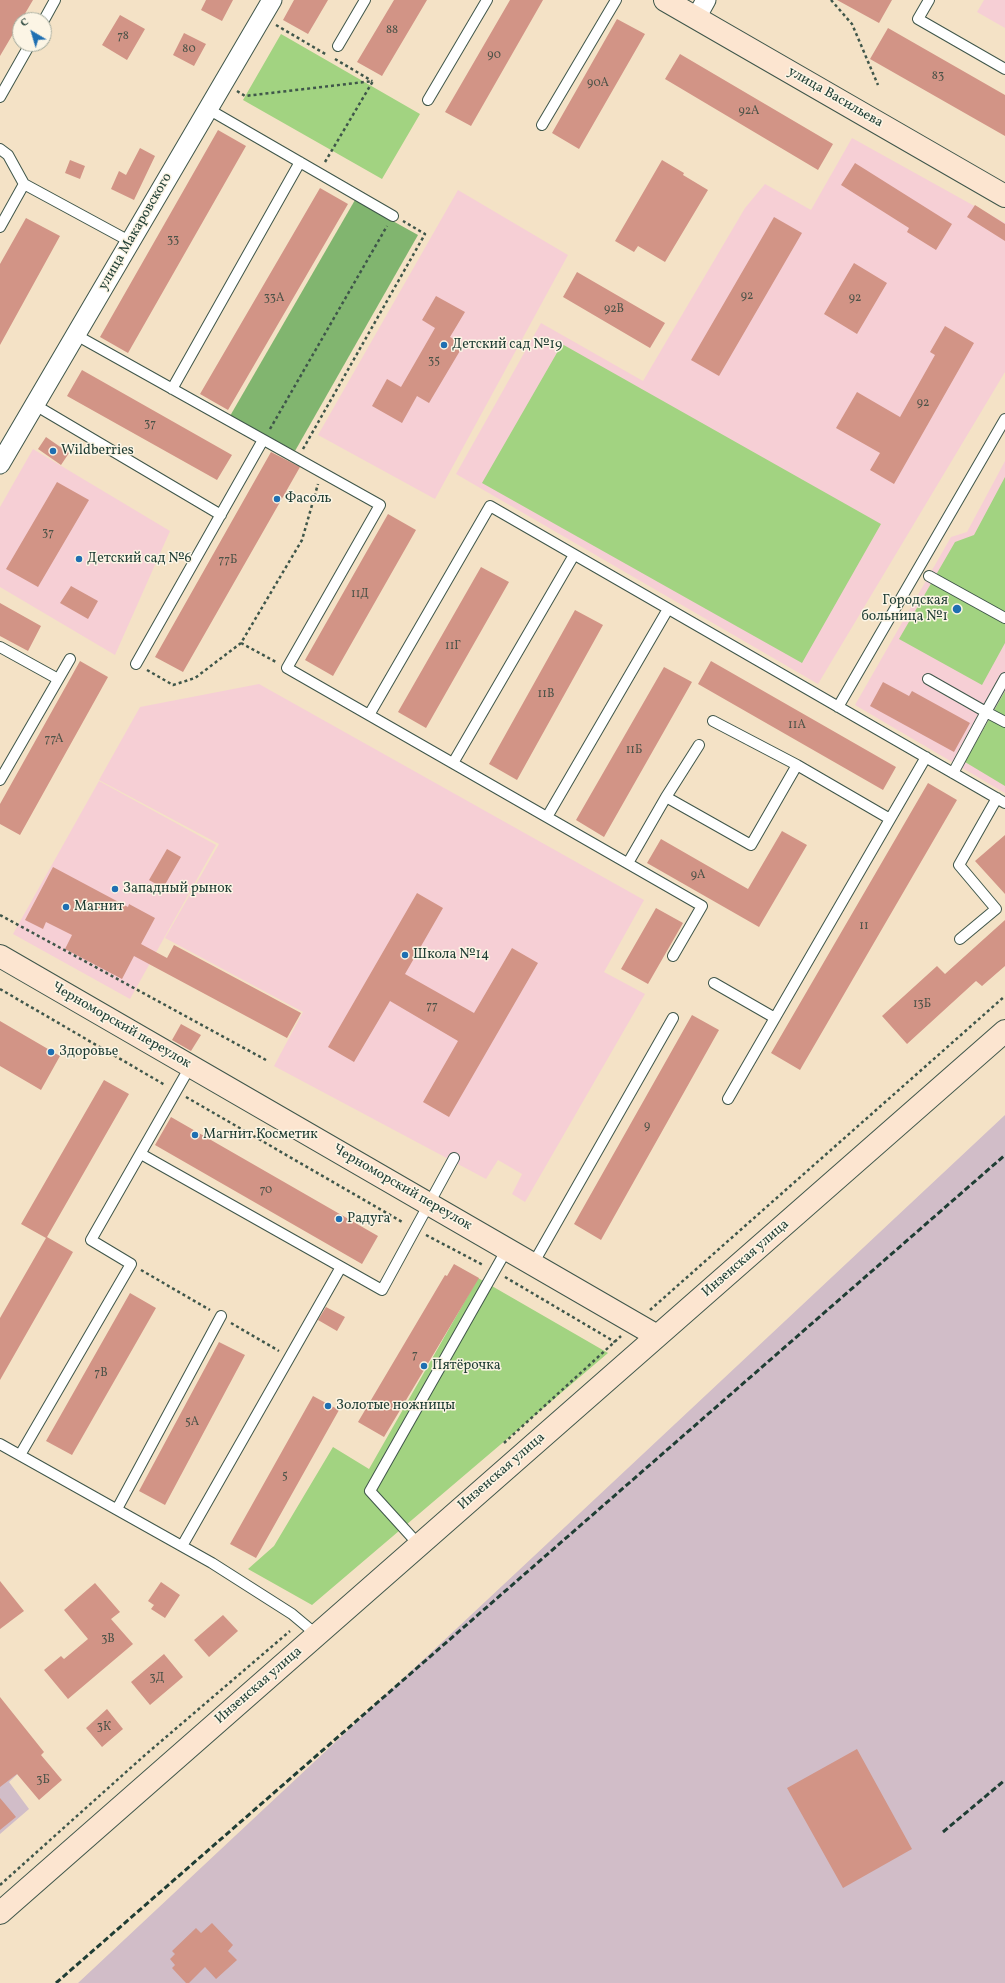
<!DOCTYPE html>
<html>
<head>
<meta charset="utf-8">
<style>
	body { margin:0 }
	#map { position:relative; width:1005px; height:1983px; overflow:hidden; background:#f4e2c6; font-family:Vollkorn,serif }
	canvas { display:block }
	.north { position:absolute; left:12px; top:12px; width:40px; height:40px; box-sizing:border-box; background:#fcf5e5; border:1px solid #a4ab9e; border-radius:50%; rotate:322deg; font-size:11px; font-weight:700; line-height:16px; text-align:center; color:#1f3d34 }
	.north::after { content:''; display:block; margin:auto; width:14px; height:18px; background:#1f6fb2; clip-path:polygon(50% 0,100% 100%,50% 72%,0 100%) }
</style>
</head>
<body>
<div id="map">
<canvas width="1005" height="1983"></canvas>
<div class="north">С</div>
</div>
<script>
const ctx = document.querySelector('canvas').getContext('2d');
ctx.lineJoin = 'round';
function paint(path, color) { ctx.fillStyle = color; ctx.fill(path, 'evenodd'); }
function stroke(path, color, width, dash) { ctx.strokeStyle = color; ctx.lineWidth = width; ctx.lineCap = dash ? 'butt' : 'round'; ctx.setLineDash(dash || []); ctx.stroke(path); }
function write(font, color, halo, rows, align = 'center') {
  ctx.font = font + ' Vollkorn,serif'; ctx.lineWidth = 3; ctx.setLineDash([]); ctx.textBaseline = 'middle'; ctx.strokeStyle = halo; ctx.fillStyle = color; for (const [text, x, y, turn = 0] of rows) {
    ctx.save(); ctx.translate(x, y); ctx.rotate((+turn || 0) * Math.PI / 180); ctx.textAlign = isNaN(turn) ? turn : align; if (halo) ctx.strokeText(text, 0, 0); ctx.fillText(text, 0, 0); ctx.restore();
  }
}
paint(new Path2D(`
	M984,0H1005V28L977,12Z
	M852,138L1005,223V372L818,684L456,474L541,323L643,381L745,208L765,184L811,210Z
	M458,190L568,255L435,499L318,435Z
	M33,449L170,531L115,655L0,587V507Z
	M1005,461V793L855,705L951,537L967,532Z
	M259,684L644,900L604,972L645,994L525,1202L512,1194L522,1174L498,1160L486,1179L274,1066L303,1012L165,938L219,844L99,780L140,707Z
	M99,781L216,845L130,999L13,934Z`), '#f6cfd5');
paint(new Path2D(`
	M1005,1115V1983H78Z
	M0,1731L27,1765L9,1782L29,1809L0,1834Z`), '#d1bdc8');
paint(new Path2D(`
	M281,34L420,114L382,179L243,100Z
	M562,344L881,524L802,663L482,483Z
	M1005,477V643L982,685L899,639L955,542L974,535Z
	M1005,691V786L965,762Z
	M478,1278L608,1353L312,1605L248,1569L274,1546L333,1447L369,1469Z`), '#a2d381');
paint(new Path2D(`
	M355,200L418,235L295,451L230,416Z`), '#81b56f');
paint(new Path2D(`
	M0,0H33L0,56Z
	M206,0H233L222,21L201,10Z
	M294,0H328L308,34L283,20Z
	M394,0H427L382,76L357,62Z
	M510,0H543L471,126L445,112Z
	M837,0H892L879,23Z
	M120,15L145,29L127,60L102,45Z
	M617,19L645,34L579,149L552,133Z
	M888,28L1005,95V136L870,59Z
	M184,33L206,44L194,66L173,55Z
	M680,54L833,144L818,170L665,79Z
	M218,130L246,146L128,353L100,337Z
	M140,148L155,156L134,200L111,189L119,171L126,175Z
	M70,160L85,166L80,179L65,173Z
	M662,160L684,173L683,175L708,190L665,262L638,246L634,252L615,241Z
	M855,163L952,224L936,250L907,232L909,228L841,185Z
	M320,188L348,204L228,410L200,394Z
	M975,205L1005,224V241L967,217Z
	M774,217L802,233L719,376L691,360Z
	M26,218L60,236L0,345V264Z
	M854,263L887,283L857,334L824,314Z
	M577,272L665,323L650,348L563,297Z
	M436,296L465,312L450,337L464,344L429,403L417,396L402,423L372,406L387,379L401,387L435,328L422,320Z
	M945,326L974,343L894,484L870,470L880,453L836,428L857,392L900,417L935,355L930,352Z
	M82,370L232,455L217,480L67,396Z
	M46,437L69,453L61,465L38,449Z
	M271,452L300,467L183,672L155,657Z
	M57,482L89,500L38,587L6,569Z
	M388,514L416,530L333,676L305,660Z
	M481,567L509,582L426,728L398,712Z
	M71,586L98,601L88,619L60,603Z
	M0,603L41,626L28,651L0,636Z
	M575,610L603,625L517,780L489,764Z
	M80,661L108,677L20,835L0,824V804Z
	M711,661L896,767L883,790L698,684Z
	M664,667L692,682L604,837L576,820Z
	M883,682L909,696L912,691L970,723L954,752L870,706Z
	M928,783L957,800L800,1070L771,1053Z
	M782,831L807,845L759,927L647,863L661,839L748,889Z
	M1005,835V894L975,861Z
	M167,849L181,857L163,888L149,880Z
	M53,867L128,907L129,904L155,918L141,944L167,958L174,945L301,1013L287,1038L134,956L122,979L65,949L72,935L46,922L43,929L25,920Z
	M417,893L443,908L405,974L474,1013L512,948L538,963L449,1117L423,1102L458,1041L390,1001L354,1062L328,1047Z
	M656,908L683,923L648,984L621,969Z
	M1005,920V966L982,986L976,981L907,1044L882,1016L937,966L945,974Z
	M692,1015L719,1030L601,1240L574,1224Z
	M0,1021L60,1056L41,1090L0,1066Z
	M181,1024L201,1035L191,1051L172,1040Z
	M104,1080L129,1094L47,1237L73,1252L0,1380V1318L46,1238L21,1224Z
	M171,1117L378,1236L362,1264L155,1145Z
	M454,1264L479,1278L384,1437L358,1422L445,1275L447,1276Z
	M130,1293L156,1308L72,1455L46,1441Z
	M326,1307L345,1317L337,1331L318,1320Z
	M219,1342L245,1355L165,1505L139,1491Z
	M313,1396L339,1410L256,1558L230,1544Z
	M0,1581L24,1611L0,1629Z
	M161,1582L180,1595L165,1618L151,1609L154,1605L148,1601Z
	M95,1583L120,1612L111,1619L133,1644L68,1699L44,1670L61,1656L64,1659L88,1639L64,1610Z
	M223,1615L238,1631L209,1657L194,1640Z
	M164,1654L183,1677L150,1705L131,1682Z
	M0,1697L44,1752L41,1755L62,1780L39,1800L17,1774L0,1787Z
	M107,1709L123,1729L102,1747L86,1728Z
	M857,1749L912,1849L843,1888L787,1788Z
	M0,1798L16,1817L0,1830Z
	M212,1923L233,1945L228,1951L237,1960L216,1979L205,1967L189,1983H186L172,1968L175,1965L170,1959L175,1954L172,1951L196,1928L201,1933Z`), '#d29486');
const lane = new Path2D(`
	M929,0L918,19L1005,69
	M44,20L55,0
	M338,46L365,0
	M0,97L30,44
	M428,100L487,0
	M208,109L393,216
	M542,125L616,0
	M0,149L8,155L24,184L131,242
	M0,227L24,184
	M76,335L380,505L287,668L702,906L673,956
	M172,389L300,162
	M35,405L221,515
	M929,576L1005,618
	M0,647L58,679
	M136,664L263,440
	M1005,678L986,712L1005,722
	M928,679L986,712L953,773
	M838,707L1005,419
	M369,715L490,506L1005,803
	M713,721L797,765
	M453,763L574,555
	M0,780L70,659
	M666,797L699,745
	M547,817L668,609
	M628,863L666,797L751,845L797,765L890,819
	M960,939L996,909L959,865L997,798
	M714,983L775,1018
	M728,1099L926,757
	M141,1154L382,1290L454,1158
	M533,1264L673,1018
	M0,1444L212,1563L292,1614L317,1635
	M20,1455L131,1264L91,1240L191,1065
	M117,1509L221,1316
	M419,1545L370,1491L507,1249
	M182,1546L341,1267`);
const street = new Path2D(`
	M696,18L706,0
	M0,464L272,0`);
const secondary = new Path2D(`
	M665,0L1005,196
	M0,956L657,1336
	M0,1913L1005,1031`);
stroke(lane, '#3f564a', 12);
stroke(street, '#3f564a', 21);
stroke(secondary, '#3f564a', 24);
stroke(new Path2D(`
	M831,0L852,24L878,85
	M276,25L327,55
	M335,59L372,81
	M237,91L245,96L373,81
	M325,162L373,81
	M270,429L387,226
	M303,449L425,234L403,221
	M241,643L276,662
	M147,670L173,685L195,678L241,643L302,540L318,484
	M0,915L266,1060
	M0,989L165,1085
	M186,1097L404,1223
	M426,1235L483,1265
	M141,1270L210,1310
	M505,1277L615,1342
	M650,1310L1005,996
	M231,1323L279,1351
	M504,1443L621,1336
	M0,1885L145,1755L290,1631`), '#3f564a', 2.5, [3, 3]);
stroke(lane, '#fff', 10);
stroke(street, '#fff', 19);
stroke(secondary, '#fce5d0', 22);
stroke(new Path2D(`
	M943,1832L1005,1780
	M56,1983L1005,1155`), '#1f3d34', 3, [6, 3]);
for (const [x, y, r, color] of [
	[444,345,4,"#1f6fb2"],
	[53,451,4,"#1f6fb2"],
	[277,499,4,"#1f6fb2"],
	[79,559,4,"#1f6fb2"],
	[957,609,5,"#1f6fb2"],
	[115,889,4,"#1f6fb2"],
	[66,907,4,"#1f6fb2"],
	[405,955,4,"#1f6fb2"],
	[51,1052,4,"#1f6fb2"],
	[195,1135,4,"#1f6fb2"],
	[339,1219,4,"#1f6fb2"],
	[424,1366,4,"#1f6fb2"],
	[328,1406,4,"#1f6fb2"]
]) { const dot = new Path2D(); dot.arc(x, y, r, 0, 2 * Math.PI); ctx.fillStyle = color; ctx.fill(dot); stroke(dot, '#fcf5e5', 1.5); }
write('12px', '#4c5348', null, [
	["88",392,31],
	["78",123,37],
	["80",189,50],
	["90",494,56],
	["83",938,77],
	["90А",598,84],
	["92А",749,112],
	["33",173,241],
	["92",747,297],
	["33А",274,299],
	["92",855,299],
	["92В",614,310],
	["35",434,362],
	["92",923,404],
	["37",150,425],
	["37",48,534],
	["77Б",228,561],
	["11Д",360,595],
	["11Г",453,647],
	["11В",546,695],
	["11А",797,726],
	["77А",54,740],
	["11Б",634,751],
	["9А",698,876],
	["11",864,927],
	["13Б",922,1005],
	["77",432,1007],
	["9",647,1127],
	["70",266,1191],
	["7",415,1356],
	["7В",101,1374],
	["5А",192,1423],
	["5",285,1477],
	["3В",108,1640],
	["3Д",157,1679],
	["3К",104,1728],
	["3Б",43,1781]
]);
write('14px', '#1f3d34', '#fcf5e5', [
	["улица Васильева",835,98,30],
	["улица Макаровского",136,232,-60],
	["Черноморский переулок",121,1026,30],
	["Черноморский переулок",402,1188,30],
	["Инзенская улица",746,1259,-41],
	["Инзенская улица",502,1472,-41],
	["Инзенская улица",259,1686,-41]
]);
write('14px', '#1f3d34', '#fcf5e5', [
	["Детский сад №19",452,345],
	["Wildberries",61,451],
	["Фасоль",285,499],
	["Детский сад №6",87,559],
	["Городская",948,601,"right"],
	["больница №1",948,617,"right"],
	["Западный рынок",123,889],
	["Магнит",74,907],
	["Школа №14",413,955],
	["Здоровье",59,1052],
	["Магнит Косметик",203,1135],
	["Радуга",347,1219],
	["Пятёрочка",432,1366],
	["Золотые ножницы",336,1406]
], 'left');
</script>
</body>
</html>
